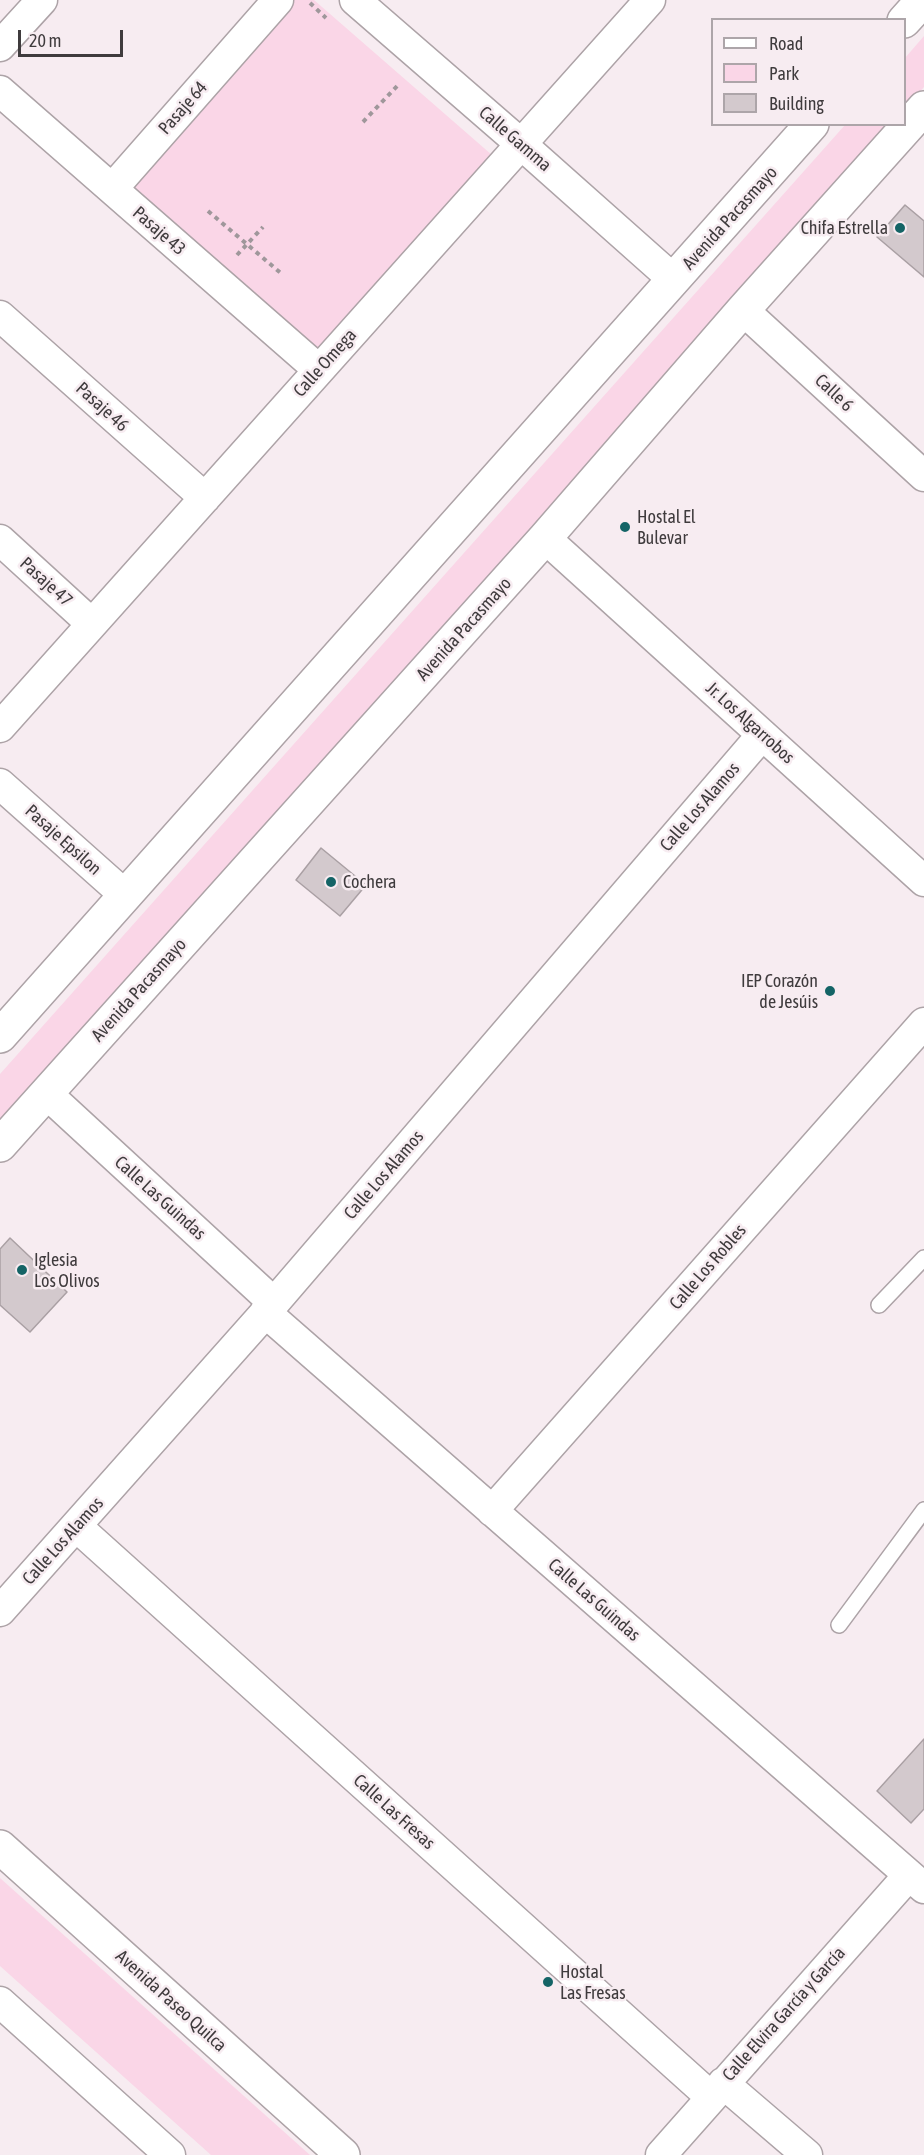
<!DOCTYPE html>
<html>
<head>
<meta charset="utf-8">
<style>
	body { margin:0 }
	#map { position:relative; width:924px; height:2155px; overflow:hidden; background:#f7ecf1; font-family:"Asap Condensed",sans-serif }
	canvas { display:block }
	.legend { position:absolute; left:711px; top:18px; width:195px; height:108px; box-sizing:border-box; background:#f7ecf1; border:2px solid #ada5a9; margin:0; padding:8px 10px; list-style:none; font-size:18px; color:#3f3b3d }
	.legend li { display:flex; align-items:center; gap:12px; height:30px }
	.legend b { width:30px; border:2px solid #ada5a9 }
	.scale { position:absolute; left:18px; top:30px; width:105px; height:27px; box-sizing:border-box; border:3px solid #3f3b3d; border-top:0; padding-left:8px; font-size:18px; line-height:21px; white-space:nowrap; color:#3f3b3d; -webkit-text-stroke:4px #f7ecf1; paint-order:stroke }
</style>
</head>
<body>
<div id="map">
<canvas width="924" height="2155"></canvas>
<ul class="legend">
<li><b style="height:8px;background:#fff"></b>Road</li>
<li><b style="height:16px;background:#fad6e7"></b>Park</li>
<li><b style="height:16px;background:#d3c9cd"></b>Building</li>
</ul>
<div class="scale">20 m</div>
</div>
<script>
const ctx = document.querySelector('canvas').getContext('2d');
ctx.lineJoin = 'round';
function paint(path, color) { ctx.fillStyle = color; ctx.fill(path, 'evenodd'); }
function stroke(path, color, width, dash) { ctx.strokeStyle = color; ctx.lineWidth = width; ctx.lineCap = dash ? 'butt' : 'round'; ctx.setLineDash(dash || []); ctx.stroke(path); }
function write(font, color, halo, rows, align = 'center') {
  ctx.font = font + ' "Asap Condensed",sans-serif'; ctx.lineWidth = 5; ctx.setLineDash([]); ctx.textBaseline = 'middle'; ctx.strokeStyle = halo; ctx.fillStyle = color; for (const [text, x, y, turn = 0] of rows) {
    ctx.save(); ctx.translate(x, y); ctx.rotate((+turn || 0) * Math.PI / 180); ctx.textAlign = isNaN(turn) ? turn : align; if (halo) ctx.strokeText(text, 0, 0); ctx.fillText(text, 0, 0); ctx.restore();
  }
}
paint(new Path2D(`
	M292,0H314L492,155L313,356L121,191Z
	M924,36V87L905,109V58Z
	M845,125H891L0,1128V1074Z
	M0,1878L310,2155H211L0,1966Z`), '#fad6e7');
const building = new Path2D(`
	M905,205L924,221V277L877,237Z
	M321,848L366,885L340,916L296,880Z
	M10,1238L67,1292L30,1332L0,1305V1249Z
	M924,1739V1809L911,1823L877,1791Z`);
paint(building, '#d3c9cd');
stroke(building, '#aaa0a4', 1.5);
const lane = new Path2D(`
	M879,1305L924,1258
	M839,1625L924,1510`);
const street = new Path2D(`
	M355,0L521,144L674,280
	M0,46L42,0
	M0,91L319,370
	M112,189L278,0
	M743,310L924,476
	M0,316L205,498
	M545,538L924,881
	M0,540L92,624
	M0,727L650,0
	M0,784L126,896
	M46,1093L274,1303
	M265,1312L924,1888
	M492,1511L924,1023
	M76,1526L711,2097
	M0,1611L274,1303L762,735
	M0,2002L170,2155
	M723,2083L807,2155
	M661,2155L909,1875`);
const secondary = new Path2D(`
	M904,21L923,0
	M0,1036L812,124
	M0,1145L545,538L743,310L924,108
	M0,1847L343,2155`);
stroke(lane, '#ada3a7', 18);
stroke(street, '#ada3a7', 33);
stroke(secondary, '#ada3a7', 36);
stroke(new Path2D(`
	M310,3L326,18
	M363,122L399,84
	M208,211L283,275
	M237,255L263,227`), '#9f979b', 4, [4.5, 4.5]);
stroke(lane, '#fff', 15);
stroke(street, '#fff', 30);
stroke(secondary, '#fff', 33);
for (const [x, y, r, color] of [
	[900,228,6,"#146466"],
	[625,527,6,"#146466"],
	[331,882,6,"#146466"],
	[830,991,6,"#146466"],
	[22,1270,6,"#146466"],
	[548,1982,6,"#146466"]
]) { const dot = new Path2D(); dot.arc(x, y, r, 0, 2 * Math.PI); ctx.fillStyle = color; ctx.fill(dot); stroke(dot, '#f7ecf1', 2); }
write('18px', '#3f3b3d', '#f7ecf1', [
	["Pasaje 64",183,108,-49],
	["Calle Gamma",515,139,41],
	["Avenida Pacasmayo",730,218,-48],
	["Pasaje 43",159,231,41],
	["Calle Omega",325,363,-48],
	["Calle 6",834,393,43],
	["Pasaje 46",102,407,42],
	["Pasaje 47",46,582,42],
	["Avenida Pacasmayo",464,629,-48],
	["Jr. Los Algarrobos",750,723,42],
	["Calle Los Alamos",700,807,-49],
	["Pasaje Epsilon",63,840,42],
	["Avenida Pacasmayo",139,990,-48],
	["Calle Los Alamos",384,1175,-49],
	["Calle Las Guindas",160,1198,42],
	["Calle Los Robles",708,1267,-49],
	["Calle Los Alamos",63,1541,-48],
	["Calle Las Guindas",594,1600,41],
	["Calle Las Fresas",394,1812,42],
	["Avenida Paseo Quilca",171,2001,42],
	["Calle Elvira García y García",784,2014,-48]
]);
write('18px', '#3f3b3d', '#f7ecf1', [
	["Chifa Estrella",888,228,"right"],
	["Hostal El",637,517],
	["Bulevar",637,538],
	["Cochera",343,882],
	["IEP Corazón",818,981,"right"],
	["de Jesúis",818,1002,"right"],
	["Iglesia",34,1260],
	["Los Olivos",34,1281],
	["Hostal",560,1972],
	["Las Fresas",560,1993]
], 'left');
</script>
</body>
</html>
